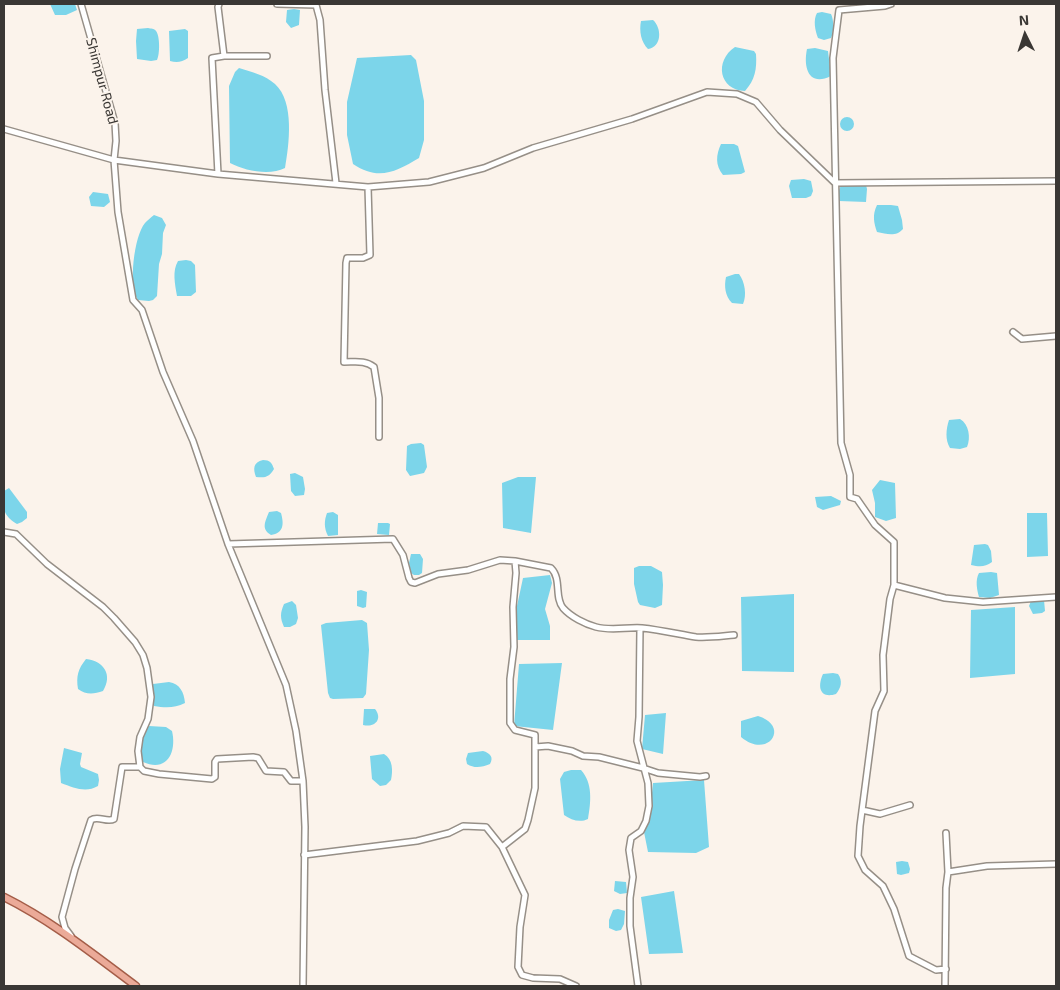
<!DOCTYPE html>
<html>
<head>
<meta charset="utf-8">
<style>
	body { margin:0 }
	#map { position:relative; width:1060px; height:990px; overflow:hidden; background:#fbf3eb; font-family:"Exo 2",sans-serif }
	canvas { display:block }
	.frame { position:absolute; inset:0; border:5px solid #3a3734; pointer-events:none }
	.north { position:absolute; left:1000px; top:10px; width:50px; height:50px; -webkit-text-stroke:4px #fbf3eb; paint-order:stroke; rotate:356deg; font-size:14px; font-weight:700; line-height:20px; text-align:center; color:#3a3734 }
	.north::after { content:''; display:block; margin:auto; width:18px; height:22px; background:#3a3734; clip-path:polygon(50% 0,100% 100%,50% 72%,0 100%) }
</style>
</head>
<body>
<div id="map">
<canvas width="1060" height="990"></canvas>
<div class="frame"></div>
<div class="north">N</div>
</div>
<script>
const ctx = document.querySelector('canvas').getContext('2d');
ctx.lineJoin = 'round';
function paint(path, color) { ctx.fillStyle = color; ctx.fill(path, 'evenodd'); }
function stroke(path, color, width, dash) { ctx.strokeStyle = color; ctx.lineWidth = width; ctx.lineCap = dash ? 'butt' : 'round'; ctx.setLineDash(dash || []); ctx.stroke(path); }
function write(font, color, halo, rows, align = 'center') {
  ctx.font = font + ' "Exo 2",sans-serif'; ctx.lineWidth = 4; ctx.setLineDash([]); ctx.textBaseline = 'middle'; ctx.strokeStyle = halo; ctx.fillStyle = color; for (const [text, x, y, turn = 0] of rows) {
    ctx.save(); ctx.translate(x, y); ctx.rotate((+turn || 0) * Math.PI / 180); ctx.textAlign = isNaN(turn) ? turn : align; if (halo) ctx.strokeText(text, 0, 0); ctx.fillText(text, 0, 0); ctx.restore();
  }
}
paint(new Path2D(`
	M50,4H75L77,10L66,15H55Z
	M294,9L300,10L299,25L291,28L286,22L287,10Z
	M822,12L831,14C834,20 834,32 831,38L824,40L818,38C815,30 813,20 817,13Z
	M653,20C662,28 662,47 648,49C641,42 639,31 641,21Z
	M148,28C151,29 154,28 156,31C160,36 160,54 157,60L151,61L137,59L136,41L137,29Z
	M185,29L188,31V58C182,62 177,63 170,61L169,31Z
	M735,47L754,51L756,54C757,69 755,80 745,91C719,90 714,61 735,47Z
	M815,48L828,51L831,76C809,87 803,68 807,49Z
	M411,55L416,60L424,101V140L419,158C396,172 378,181 353,164L347,135V102L357,58Z
	M239,68C252,72 265,75 275,84C295,102 289,145 285,168C270,176 245,171 230,163L229,86L235,72Z
	M840 124a7 7 0 1 1 14 0a7 7 0 1 1-14 0Z
	M721,144H734L738,146L745,172L741,174L723,175C715,165 716,155 721,144Z
	M804,179L811,181L813,191L811,196L806,198H792L789,186L791,180Z
	M841,185H866L867,189L866,202L839,201L838,193Z
	M93,192L108,194L110,202L104,207L91,206L89,197Z
	M877,205H891L898,206L902,220L903,229C896,237 887,234 877,232C874,223 872,215 877,205Z
	M154,215L162,218L166,225L163,233L162,254L159,264L157,296L153,300L149,301L138,300C128,286 134,236 145,223C148,220 151,217 154,215Z
	M186,260L191,261L195,265L196,292L191,296H177C175,284 172,271 178,261Z
	M735,274H739C745,282 747,295 743,304L732,303C725,296 724,286 726,277Z
	M960,419C969,424 971,438 967,447L960,449L950,448C945,440 946,429 949,420Z
	M421,443L424,445L427,467L424,473L410,476L406,470L407,446L411,444Z
	M263,460C270,460 272,463 274,469C269,477 266,478 256,477C253,469 253,462 263,460Z
	M295,473L303,477L305,489L304,495L295,496L291,491L290,474Z
	M518,477H536L531,533L503,528L502,483Z
	M880,480L895,483L896,518L886,521L875,517V503L872,490Z
	M9,488L27,512V518L22,522L17,524C1,514 4,508 4,491Z
	M831,496L841,501L840,505L823,510L817,507L815,497Z
	M277,511L281,513C284,524 284,533 271,535C261,529 265,522 269,512Z
	M333,512L338,515V535L328,536C324,528 324,521 327,513Z
	M1027,513H1047L1048,556L1027,557Z
	M378,523H388L390,524L389,535L377,534Z
	M985,544L988,545L991,551L992,562C985,567 980,567 971,565L974,545Z
	M411,554H420L423,559L422,573L419,575H414L411,573L409,563Z
	M639,566H651L662,572L663,585L662,605L655,608L640,605L638,602L634,584V568Z
	M991,572L997,573L999,595L990,598L979,597C977,590 975,580 979,573Z
	M550,575L552,583L545,609L550,626V640H517V606L523,578Z
	M361,590L367,592L366,607L363,608L357,606V591Z
	M794,594V672L742,671L741,597Z
	M1040,600H1044L1045,611L1042,613L1033,614L1029,606L1031,601Z
	M292,601L296,605L298,618L296,624L290,627H284C280,618 280,613 284,604Z
	M1015,607V674L970,678L971,610Z
	M362,620L367,623L369,650L366,694L363,698L333,699L330,698L328,693L321,625L326,623Z
	M86,659C104,661 113,675 103,691C94,694 86,695 78,689C76,676 78,669 86,659Z
	M562,663L553,730L514,726L519,664Z
	M833,673L838,674C843,681 841,688 836,694C820,699 817,687 823,674Z
	M169,682C180,684 184,692 185,703C175,708 166,708 154,706L152,700L153,684Z
	M364,709H375C383,719 375,728 363,725Z
	M666,713L663,754L642,749L645,715Z
	M758,716C791,726 768,760 741,737V721Z
	M149,726L166,727L172,731C177,752 167,773 143,762C138,749 141,736 149,726Z
	M64,748L82,753L80,764L81,767L98,774L99,780L98,786C86,793 74,788 61,783L60,769Z
	M483,751C490,753 494,757 490,764C482,767 475,769 467,764L466,759L468,753Z
	M384,754C393,759 393,771 391,780L386,785L380,786L372,779L370,756Z
	M571,770H581C593,783 591,802 588,819C580,823 571,820 564,815L560,779L564,772Z
	M704,780L709,847L696,853L648,852L644,832L649,822L653,783Z
	M902,861L908,862L910,869L909,873L901,875L897,874L896,862Z
	M615,881L626,882L627,893L620,894L614,891Z
	M674,891L683,953L649,954L641,897Z
	M618,909L625,911L624,924L621,930L616,931L609,928V920L613,910Z`), '#7cd5ea');
const minor = new Path2D(`
	M81,4L115,123L116,141L114,160L118,212L133,300L142,310L163,372L193,441L228,544L286,685L296,731L303,781L305,827L303,986
	M277,4L316,5L320,20L325,90L336,183
	M891,4L885,6L839,10L833,58L841,443L850,475V497L857,499L875,525L894,542V585L890,599L883,655L884,691L875,711L860,826L858,856L865,870L883,886L894,909L909,956L936,970L946,969
	M224,56H267
	M4,129L114,160L218,174L368,187L429,182L484,168L533,148L632,119L707,92L737,94L756,102L780,130L835,183L1056,181
	M218,174L212,58L224,56L218,7L219,4
	M368,187L370,255L363,258H347L346,263L344,362C356,362 365,360 374,367L379,398V437
	M1013,332L1022,339L1056,336
	M4,532L16,534L47,564L103,607L114,618L135,642L143,655L147,668L151,697L148,719L140,737L138,751L140,767L144,771L159,774L212,779L215,777V762L217,759L253,757L258,758L266,771L284,772L291,781H303
	M228,544L393,539L403,555L409,578L411,582L415,583L438,574L468,570L500,560L515,561L551,568C562,579 554,597 563,608C571,617 585,624 596,627C611,631 627,627 642,628C660,630 678,634 696,637C708,638 722,636 734,635
	M894,585L945,598L983,602L1056,597
	M535,747L548,746L572,751L583,756L599,757L643,768L658,773L700,777L706,776
	M862,810L880,814L910,805
	M502,847L525,829L528,820L535,788V735L515,730L510,723V679L514,647L513,607L516,573L515,561
	M304,855L417,841L449,833L463,826L486,827L502,847L525,895L520,927L518,967L522,975L533,978L560,979L576,986
	M948,872L987,866L1056,864
	M71,936L65,928L62,917L75,869L91,820C98,815 107,823 114,819L122,767H140
	M638,986L630,926V898L633,877L629,850L631,838L641,831L646,821L649,806L648,783L637,741L639,717L640,628
	M945,986L946,888L948,872L946,833`);
const major = new Path2D(`
	M4,897C52,921 93,954 136,986`);
stroke(minor, '#968f87', 8);
stroke(major, '#a45d48', 9);
stroke(minor, '#fff', 5);
stroke(major, '#ebaa98', 6);
write('14px', '#3a3734', '#fbf3eb', [
	["Shimpur Road",102,81,75]
]);
</script>
</body>
</html>
